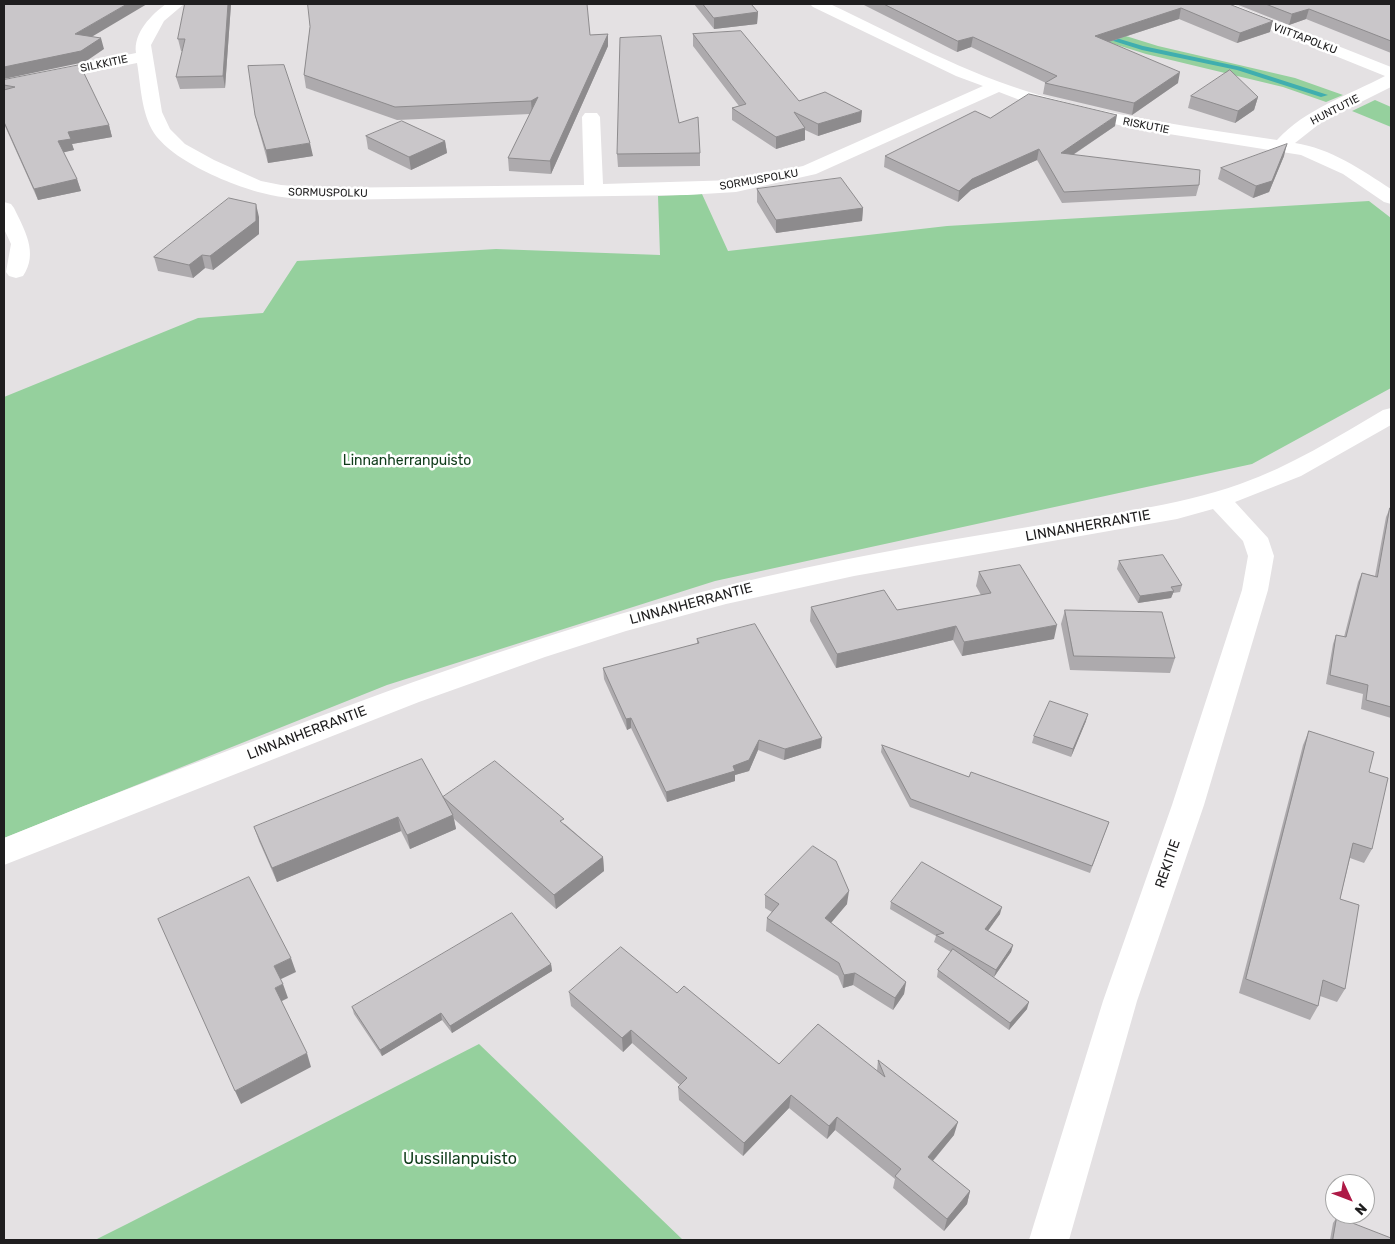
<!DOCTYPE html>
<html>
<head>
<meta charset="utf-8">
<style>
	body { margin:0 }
	#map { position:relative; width:1395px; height:1244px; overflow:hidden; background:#e4e1e3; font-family:Rubik,sans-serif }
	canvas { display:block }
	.frame { position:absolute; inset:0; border:5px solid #1f1e1f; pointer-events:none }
	.north { position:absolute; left:1325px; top:1174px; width:50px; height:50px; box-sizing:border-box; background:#fff; border:1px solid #a5a5a5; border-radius:50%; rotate:133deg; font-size:14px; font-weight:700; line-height:20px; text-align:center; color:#1f1e1f }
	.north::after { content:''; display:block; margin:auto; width:18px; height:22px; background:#ae1a46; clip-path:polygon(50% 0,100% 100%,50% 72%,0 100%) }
</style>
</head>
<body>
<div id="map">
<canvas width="1395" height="1244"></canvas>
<div class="frame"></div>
<div class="north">N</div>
</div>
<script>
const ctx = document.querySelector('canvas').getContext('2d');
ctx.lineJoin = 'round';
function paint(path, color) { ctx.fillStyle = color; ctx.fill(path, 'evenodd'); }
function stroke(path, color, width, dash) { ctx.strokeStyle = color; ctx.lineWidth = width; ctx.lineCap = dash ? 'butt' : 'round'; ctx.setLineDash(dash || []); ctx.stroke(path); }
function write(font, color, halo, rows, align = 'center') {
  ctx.font = font + ' Rubik,sans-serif'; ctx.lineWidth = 5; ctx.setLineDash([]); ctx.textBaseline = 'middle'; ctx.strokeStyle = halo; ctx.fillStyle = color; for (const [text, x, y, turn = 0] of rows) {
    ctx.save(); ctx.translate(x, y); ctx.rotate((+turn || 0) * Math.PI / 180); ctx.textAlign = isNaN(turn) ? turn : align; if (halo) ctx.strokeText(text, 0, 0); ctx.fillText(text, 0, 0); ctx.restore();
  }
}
paint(new Path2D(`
	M1023,4L1158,46L1295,78L1343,95L1326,102L1283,87L1146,54L1069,30Z
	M1375,100L1391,107V127L1352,111Z
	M702,194L728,251L947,226L1369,201L1391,218V388L1252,464L715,581L387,685L4,838V397L198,318L263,313L297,261L496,249L660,255L658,196Z
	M479,1044L683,1240H95L127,1224Z`), '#95d09d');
paint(new Path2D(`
	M1103,34L1143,46L1241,67L1328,95L1321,97L1237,70L1142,50L1101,37V35Z`), '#40aeaf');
paint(new Path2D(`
	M166,4H184L164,21L151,45L162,112L170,129L185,144L214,160L261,181L281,185L320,188L584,185L582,117L585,113H597L600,117L603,184L736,180L803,166L983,86L956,76L813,7L810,4H830C898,36 966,74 1039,95C1117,117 1197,128 1277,140C1305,109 1349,95 1385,76L1214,7L1211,4H1232L1391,67V87L1323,121L1295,143C1330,148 1362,170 1391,189V204L1384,202L1343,174L1301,155L1131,128L1025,102L999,92L816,174L736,192L687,195L320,200C307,199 294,199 282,197C245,192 175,164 154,133C141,112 141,86 137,63L4,90V80L136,53C133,33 152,14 166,4Z
	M4,202L11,204L14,208C24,229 39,253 23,276L16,278L9,276L6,272L11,244L4,229Z
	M1391,408V425L1301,476L1235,502L1268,538L1274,556L1268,590L1204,805L1137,1001L1069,1240H1029L1103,1001L1172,805L1242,590L1248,556L1243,541L1213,509L1177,519L854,576L726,604L626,631L545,657L419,702L4,865V838C105,797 207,758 310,720C447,669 584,620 726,586C827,561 931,543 1034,526C1103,515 1174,507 1240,484C1291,466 1337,437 1383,410Z`), '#fff');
paint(new Path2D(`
	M185,4H231L225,88L180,89L176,77L183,51H181L178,39Z
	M694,4H751L758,12L757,24L714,29Z
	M862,4H1229L1270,32L1237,43L1179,19L1109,42L1178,83L1132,115L1043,94L1045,83H1046L971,47L957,52Z
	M1236,4H1391V53L1306,19L1289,25Z
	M310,27L590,35L608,34V46L551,174L509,171L508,158L530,114L397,120L306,88L304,75Z
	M693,34L799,101L861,122L818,136L805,130V140L776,149L732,120V108L739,106L693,46Z
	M4,80L109,125L112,137L72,144L74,150L63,152L77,179L81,191L38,200L4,124Z
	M1191,96L1258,97L1254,110L1235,123L1188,108Z
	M255,115L313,156L268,163L258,127Z
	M990,118L1115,126L1073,155L1199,185L1196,196L1062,203L1037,160L971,190L958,202L884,167L885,156Z
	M679,123L700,153V166L618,167L617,154Z
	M366,136L445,141L447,153L411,170L368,149Z
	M1284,156L1269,192L1253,198L1218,179L1221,168Z
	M757,189L863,208L862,221L776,233L757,202Z
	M259,217V234L213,270L205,268L193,278L158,271L154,257Z
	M1390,508H1391V718L1361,709L1363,694L1326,684L1333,644L1336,635L1344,637L1358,582L1362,573L1375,576L1386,517Z
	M1119,561L1182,585L1180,592L1173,593L1171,598L1138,603L1117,569Z
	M979,572L1054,639L962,656L953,640L836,668L810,621L811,607L897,610L981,595L976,586Z
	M1065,610L1175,658L1170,673L1070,670L1061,624Z
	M697,639L821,748L784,760L758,750L749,771L735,775V781L667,802L631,728L627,730L604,679L603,668L697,644Z
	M1086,721L1071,757L1032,743L1034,736Z
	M1309,731L1369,772L1372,849L1364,863L1350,858L1340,899L1345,989L1337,1002L1320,996L1318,1006L1310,1020L1239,993L1303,745Z
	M882,745L969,777L1109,822L1090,873L910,807L881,752Z
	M443,797L565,824L603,857L604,871L556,909L454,819L456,829L410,849L401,831L277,882L259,841L254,827Z
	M765,895L847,904L831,923L906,982L904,994L893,1010L853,985L843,988L838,976L766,931L767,918L772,912L765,908Z
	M891,902L1000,914L988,931L1013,945L1011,952L994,977L985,972L1027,1009L1009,1030L937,977L938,970L951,952L934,942L936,936L890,909Z
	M551,964L552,971L452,1033L442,1020L382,1056L354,1014L352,1007Z
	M569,992L677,993L779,1064L877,1071L878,1060L954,1135L933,1161L970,1191L967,1204L944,1231L893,1188L895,1179L835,1130L827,1139L789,1108L743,1156L679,1100L678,1087L680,1085L632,1043L623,1052L571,1006Z
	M1391,1173V1184L1390,1183Z
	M1337,1217L1391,1240H1330L1333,1223Z`), '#adaaad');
paint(new Path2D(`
	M127,4H147L78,45L75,34Z
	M228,4H231L225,88L223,76Z
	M1181,8L1179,19L1093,47L1095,36Z
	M1309,9L1306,19L1289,25L1292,14Z
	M758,12L757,24L714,29V18Z
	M1273,21L1270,32L1237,43L1240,33Z
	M608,34V46L551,174L550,161Z
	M973,37L971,47L957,52L958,41Z
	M101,38L104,49L85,62L4,79V67Z
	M1180,72L1178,83L1132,115L1134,103Z
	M538,97L532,114L531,101Z
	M1258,97L1254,110L1235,123L1238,111Z
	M862,111L861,122L818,136V124Z
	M1117,115L1115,126L1059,164L1061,153Z
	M109,125L112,137L72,144L74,150L61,153L58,141L68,132Z
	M805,128V140L776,149V137Z
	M445,141L447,153L411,170L409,157Z
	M310,143L313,156L268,163L266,150Z
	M1287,144L1284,156L1269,192L1253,198L1256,186Z
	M1039,149L1037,160L971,190L958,202L959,191L972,179Z
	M77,179L81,191L38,200L34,189Z
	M256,204L259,217V234L213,270L210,256Z
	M863,208L862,221L776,233V220Z
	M202,255L205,268L193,278L189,265Z
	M1174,591L1171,598L1138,603L1140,596Z
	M1057,625L1054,639L962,656L964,642Z
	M956,626L953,640L836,668L837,654Z
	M1088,714L1086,721L1071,757L1073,749Z
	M631,718V728L627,730L626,719Z
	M822,738L821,748L784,760L785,749Z
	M759,740L758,750L749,771L735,775V781L667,802L666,792L733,766Z
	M453,815L456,829L410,849L407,835Z
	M398,817L401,831L277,882L272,868Z
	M603,857L604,871L556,909L554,895Z
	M849,891L847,904L824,931L825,918Z
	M1002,907L1000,914L984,936L985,929Z
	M1013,945L1011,952L994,977L996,970Z
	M291,958L296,972L279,980L274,966Z
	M551,964L552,971L452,1033L450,1026Z
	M855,973L853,985L843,988L844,975Z
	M906,982L904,994L893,1010L895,998Z
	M283,984L288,998L280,1002L275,988Z
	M1029,1002L1027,1009L1009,1030L1010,1023Z
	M441,1013L442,1020L382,1056L380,1050Z
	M631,1030L632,1043L623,1052L622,1038Z
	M307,1053L311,1067L241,1104L235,1091Z
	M791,1095L789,1108L743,1156L744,1143Z
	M837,1117L835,1130L827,1139L829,1126Z
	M958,1122L954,1135L925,1170L928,1157Z
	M970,1191L967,1204L944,1231L947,1219Z`), '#8d8b8d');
const building = new Path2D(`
	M4,4H127L75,34L101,38L81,51L4,67Z
	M185,4H228L223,76L176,77L185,39H178Z
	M308,4H587L590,35L608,34L550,161L508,158L538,97L531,101L395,107L304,75L310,27Z
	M703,4H751L758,12L714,18Z
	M884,4H1229L1273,21L1240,33L1181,8L1095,36L1180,72L1134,103L1045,83L1057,76L973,37L958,41Z
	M1266,4H1391V41L1309,9L1292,14Z
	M741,31L799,101L825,92L862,111L818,124L794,112L805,128L776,137L732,108L746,104L693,34Z
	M661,36L679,123L698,117L700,153L617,154L620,38Z
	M80,65L109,125L68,132L71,139L58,141L77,179L34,189L4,122V90L15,87L4,85V80Z
	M284,65L310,143L266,150L255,115L248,66Z
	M1230,70L1258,97L1238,111L1191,96Z
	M1029,94L1117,115L1061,153L1200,170L1199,185L1064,192L1039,149L972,179L959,191L885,156L975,111L990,118Z
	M402,121L445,141L409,157L366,136Z
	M1287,144L1272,181L1256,186L1221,168Z
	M841,178L863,208L776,220L757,189Z
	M229,198L256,204V221L210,256L202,255L189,265L154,257Z
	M1390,508H1391V707L1366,700L1368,685L1330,675L1336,635L1346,637L1362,573L1377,577Z
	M1163,555L1182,585L1171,587L1174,591L1140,596L1119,561Z
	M1020,565L1057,625L964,642L956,626L837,654L811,607L884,590L897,610L991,593L979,572Z
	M1065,610L1162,612L1175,658L1074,656Z
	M755,624L822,738L785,749L759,740L749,760L733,766L735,771L666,792L631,718L626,719L603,668L699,643L697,639Z
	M1050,701L1088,714L1073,749L1034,736Z
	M1309,731L1374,752L1369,772L1388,778L1372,849L1353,843L1340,899L1359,905L1345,989L1323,980L1318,1006L1246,979Z
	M882,745L969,777L971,772L1109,822L1092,866L911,799Z
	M422,759L453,815L407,835L398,817L272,868L254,827Z
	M495,761L564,819L560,821L603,857L554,895L443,797Z
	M813,846L836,861L849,891L825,918L906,982L895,998L855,973L844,975L839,963L767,918L779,904L765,895Z
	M922,862L1002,907L985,929L1013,945L996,970L936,935L944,933L891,902Z
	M249,877L291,958L274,966L283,984L275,988L307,1053L235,1091L158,919Z
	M512,913L551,964L450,1026L441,1013L380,1050L352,1007Z
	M621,947L677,993L684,986L779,1064L818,1024L885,1077L878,1060L958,1122L928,1157L970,1191L947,1219L895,1176L901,1169L837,1117L829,1126L791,1095L744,1143L678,1087L687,1078L631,1030L622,1038L569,992Z
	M953,949L1029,1002L1010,1023L938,970Z
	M1337,1217L1391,1238V1240H1333Z`);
paint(building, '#c9c6c9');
stroke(building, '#8d8b8d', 1);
write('11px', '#1f1e1f', '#fff', [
	["VIITTAPOLKU",1305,39,21],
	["SILKKITIE",104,64,-12],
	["HUNTUTIE",1335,110,-27],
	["RISKUTIE",1146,126,11],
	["SORMUSPOLKU",759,180,-10],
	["SORMUSPOLKU",328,193,1]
]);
write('14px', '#0f3c1a', '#fff', [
	["Linnanherranpuisto",407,461]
]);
write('14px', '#1f1e1f', '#fff', [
	["LINNANHERRANTIE",1088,526,-10],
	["LINNANHERRANTIE",691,604,-15],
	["LINNANHERRANTIE",307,733,-21],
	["REKITIE",1168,864,-71]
]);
write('16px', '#0f3c1a', '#fff', [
	["Uussillanpuisto",460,1159]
]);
</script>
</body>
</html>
